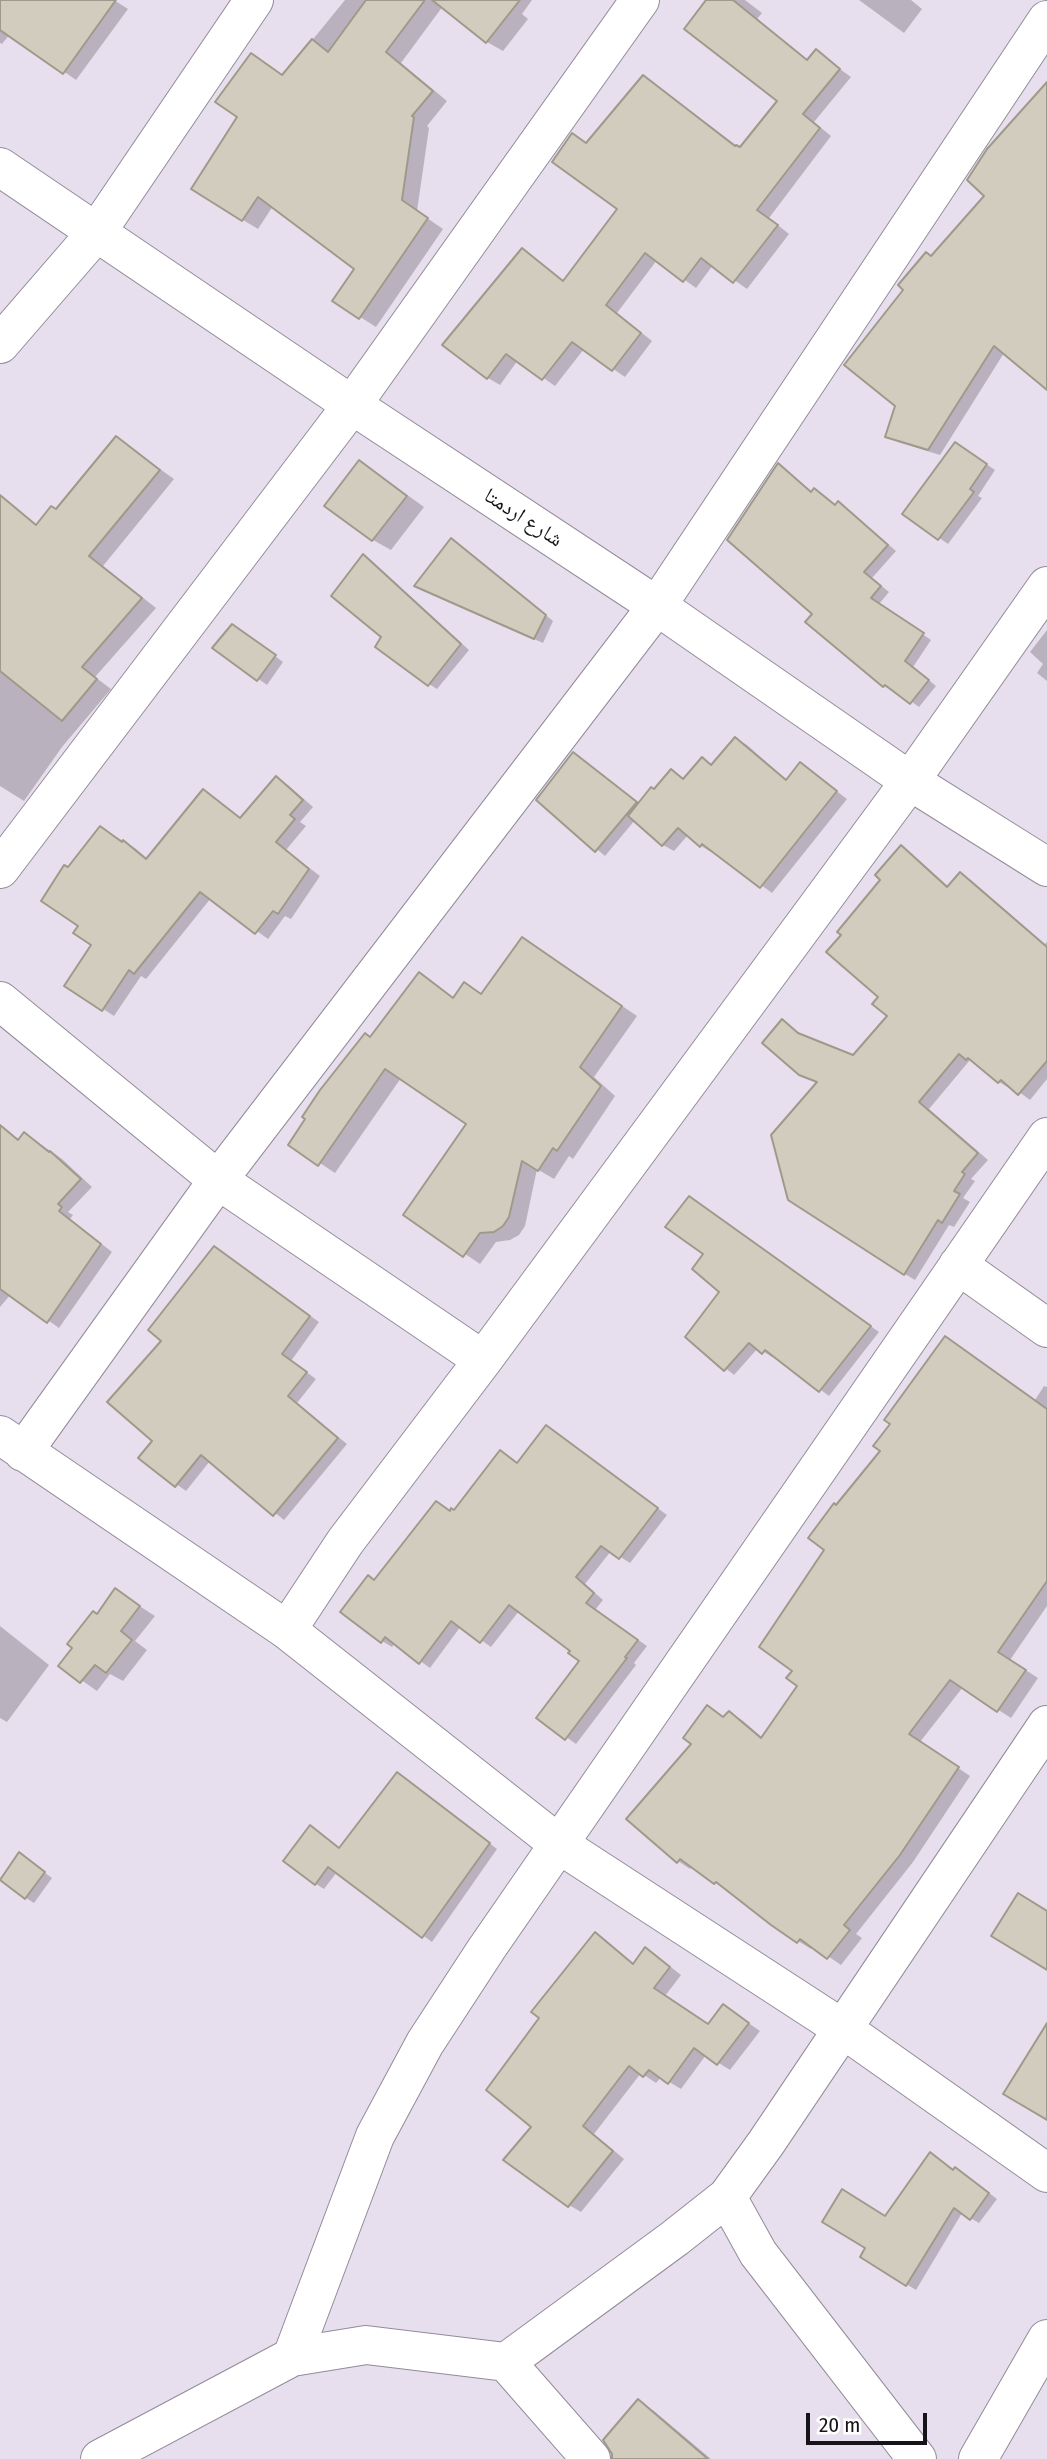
<!DOCTYPE html>
<html>
<head>
<meta charset="utf-8">
<style>
	body { margin:0 }
	#map { position:relative; width:1047px; height:2459px; overflow:hidden; background:#e8dfee; font-family:"Fira Sans Condensed",sans-serif }
	canvas { display:block }
	.scale { position:absolute; left:806px; top:2413px; width:121px; height:32px; box-sizing:border-box; border:4px solid #171419; border-top:0; padding-left:9px; font-size:21px; line-height:24px; white-space:nowrap; color:#171419; -webkit-text-stroke:5px #fff; paint-order:stroke }
</style>
</head>
<body>
<div id="map">
<canvas width="1047" height="2459"></canvas>
<div class="scale">20 m</div>
</div>
<script>
const ctx = document.querySelector('canvas').getContext('2d');
ctx.lineJoin = 'round';
function paint(path, color) { ctx.fillStyle = color; ctx.fill(path, 'evenodd'); }
function stroke(path, color, width, dash) { ctx.strokeStyle = color; ctx.lineWidth = width; ctx.lineCap = dash ? 'butt' : 'round'; ctx.setLineDash(dash || []); ctx.stroke(path); }
function write(font, color, halo, rows, align = 'center') {
  ctx.font = font + ' "Fira Sans Condensed","Noto Naskh Arabic",sans-serif'; ctx.lineWidth = 7; ctx.setLineDash([]); ctx.textBaseline = 'middle'; ctx.strokeStyle = halo; ctx.fillStyle = color; for (const [text, x, y, turn = 0] of rows) {
    ctx.save(); ctx.translate(x, y); ctx.rotate((+turn || 0) * Math.PI / 180); ctx.textAlign = isNaN(turn) ? turn : align; if (halo) ctx.strokeText(text, 0, 0); ctx.fillText(text, 0, 0); ctx.restore();
  }
}
paint(new Path2D(`
	M0,0H114L128,9L76,80L10,34L2,44L0,43Z
	M345,0H532L522,14L528,19L503,51L487,42L443,6L401,63L447,101L427,126L429,128L417,211L443,229L376,327L335,301L356,269L273,206L258,229L243,220L239,117L251,55L283,76Z
	M708,0H745L762,13L757,19L809,61L816,52L851,77L814,122L831,136L769,218L789,234L747,289L713,265L696,288L657,260L617,313L652,341L625,377L584,349L555,386L518,360L500,385L488,378L523,250L564,281L619,209L588,144L640,78L643,77L655,84L741,149L780,101Z
	M859,0H911L922,9L904,33Z
	M1047,91V387L1004,353L940,455L898,442L887,436L897,405L933,258L987,195Z
	M116,438L174,479L103,566L156,608L95,677L111,689L62,747L24,801L0,786V495L38,526L57,511Z
	M964,449L995,470L978,496L982,498L948,544L905,514Z
	M359,462L377,473L424,507L391,550L373,540L327,505Z
	M779,466L813,493L836,506L838,504L847,509L896,551L872,578L889,592L879,604L931,640L913,667L936,686L919,707L894,689L892,691L884,686L814,613Z
	M460,546L553,621L543,643L425,590Z
	M364,556L372,561L469,650L437,689L429,684L384,637Z
	M1047,630V681L1037,673L1043,664L1030,652Z
	M241,631L283,662L267,685L215,648Z
	M736,739L747,745L788,781L801,764L847,799L772,893L713,850L711,852L701,846L688,835L674,851L663,845L635,820L605,856L539,800L582,759L639,804L672,771L685,779L702,759L713,765Z
	M277,779L288,785L313,807L300,822L306,826L286,850L320,876L291,919L285,916L268,939L211,898L146,979L141,976L114,1016L66,985L93,944L80,926L69,869L101,828L135,848L148,859L203,791L242,819Z
	M901,848L912,854L949,887L960,874L971,880L1045,944L1047,942V1079L1030,1100L1011,1086L1009,1088L999,1082L970,1060L929,1109L988,1160L971,1179L975,1181L963,1198L970,1202L954,1227L949,1225L915,1280L905,1274L819,1083L800,1074L783,1022L805,1038L854,1057L889,1016L881,997L843,935L882,879Z
	M538,949L637,1016L594,1077L615,1096L573,1159L569,1156L554,1179L537,1169L525,1226L519,1235L510,1240L496,1242L480,1264L406,1214L468,1124L401,1078L335,1173L291,1144L419,975L454,998L465,984L482,994Z
	M0,1126L20,1140L36,1141L62,1159L92,1187L68,1212L73,1215L70,1219L112,1252L59,1328L11,1294L0,1307Z
	M698,1204L879,1332L829,1396L774,1355L772,1357L758,1348L734,1375L687,1337L721,1291L706,1253Z
	M224,1254L319,1322L291,1361L316,1379L297,1403L347,1444L284,1520L210,1461L186,1491L140,1458L154,1440Z
	M1044,1386L1047,1387V1606L1010,1660L1038,1678L1011,1718L963,1687L920,1742L970,1776L913,1862L856,1934L862,1938L841,1965L813,1946L811,1949L798,1941L692,1866L690,1869L678,1861L694,1744L708,1707L725,1718L730,1713L742,1720L763,1738L799,1685L794,1671L837,1507L1035,1400Z
	M556,1433L667,1515L630,1563L611,1551L585,1584L603,1600L595,1610L647,1646L634,1663L636,1665L576,1744L538,1717L582,1661L572,1650L519,1611L491,1647L461,1626L430,1668L395,1643L392,1647L382,1641L375,1581L451,1512H454L518,1464Z
	M116,1591L155,1616L135,1641L147,1650L123,1681L110,1674L97,1691L61,1666Z
	M0,1626L49,1665L7,1722L0,1718Z
	M406,1779L497,1849L432,1942L337,1872L324,1889L316,1884L340,1849Z
	M28,1860L52,1878L34,1903L26,1898Z
	M595,1934L607,1941L634,1964L646,1950L658,1957L681,1975L665,1996L709,2025L724,2006L760,2031L730,2070L706,2055L681,2089L661,2077L656,2083L641,2073L594,2134L624,2159L581,2212L569,2205L533,2126L541,2018Z
	M954,2171L964,2174L997,2199L979,2223L962,2213L916,2290L862,2257Z
	M638,2402L654,2411L711,2459H622Z`), '#0003');
const building = new Path2D(`
	M0,0H116L63,74L0,30Z
	M366,0H425L386,52L433,91L412,116L414,117L402,200L428,218L359,319L332,301L354,269L258,197L242,221L191,189L237,117L215,102L251,53L282,75L312,39L328,52Z
	M432,0H520L486,43Z
	M706,0H733L807,60L816,49L840,69L803,114L820,128L757,210L778,225L733,283L701,258L683,282L645,253L606,305L641,333L612,371L572,342L542,380L506,354L487,379L442,345L522,248L563,281L617,209L552,162L572,133L586,143L643,75L735,146L736,145L740,147L777,101L684,29Z
	M1047,82V390L994,346L928,450L885,437L895,406L844,365L903,290L898,285L926,252L931,256L984,196L967,180L987,149Z
	M116,436L160,470L89,556L142,598L82,667L97,679L62,721L0,671V495L36,525L51,506L56,509Z
	M955,442L987,464L970,489L974,492L938,540L902,514Z
	M359,460L407,496L372,541L324,506Z
	M778,463L811,492L814,488L835,505L838,501L888,545L864,572L881,586L871,598L924,633L905,661L929,680L910,704L885,685L883,687L805,622L812,614L727,540Z
	M451,538L546,615L534,639L414,586Z
	M363,554L461,644L428,686L375,647L381,637L331,596Z
	M232,624L276,655L257,681L212,648Z
	M735,737L786,780L800,762L837,791L760,888L702,844L700,847L678,828L662,846L628,816L651,787L654,789L671,769L683,779L702,757L711,765Z
	M573,752L637,802L595,852L536,800Z
	M276,776L303,800L290,815L295,819L276,842L309,869L278,914L273,911L255,934L200,892L134,974L129,970L102,1011L64,986L91,945L73,933L78,926L41,901L64,865L68,867L100,826L122,842L123,840L146,859L203,789L240,818Z
	M901,845L947,887L960,872L1047,947V1061L1018,1095L1001,1080L998,1083L968,1058L966,1060L959,1054L919,1102L978,1153L962,1172L965,1174L954,1191L960,1194L942,1223L938,1220L904,1275L788,1200L771,1135L817,1082L799,1075L762,1043L782,1019L798,1033L853,1055L887,1016L872,1004L878,997L826,952L841,935L837,932L880,880L875,875Z
	M522,937L622,1006L580,1067L601,1086L557,1151L553,1148L538,1171L522,1161L509,1217L503,1226L494,1232L480,1233L463,1257L403,1215L466,1124L385,1069L318,1166L288,1145L305,1119L302,1117L320,1090L365,1033L370,1037L419,972L453,998L464,982L481,994Z
	M0,1125L18,1140L24,1132L49,1152L50,1151L81,1179L58,1204L62,1207L59,1211L101,1244L47,1323L0,1289Z
	M689,1196L871,1326L819,1392L765,1350L762,1354L749,1343L724,1371L685,1337L719,1292L692,1269L703,1254L665,1227Z
	M214,1246L310,1316L282,1354L307,1372L288,1396L338,1438L273,1516L201,1455L175,1487L138,1458L152,1441L107,1402L161,1341L148,1330Z
	M945,1336L1047,1409V1581L998,1652L1026,1670L997,1712L950,1680L909,1734L959,1767L900,1855L844,1925L850,1930L827,1959L800,1939L797,1943L771,1925L716,1882L714,1884L680,1859L677,1863L626,1819L691,1744L683,1738L707,1705L723,1717L729,1711L761,1738L797,1686L786,1678L792,1671L759,1647L824,1550L808,1538L834,1503L836,1505L880,1451L873,1446L890,1424L884,1420Z
	M546,1425L658,1508L619,1559L601,1546L576,1577L594,1593L586,1603L638,1640L625,1657L627,1658L565,1740L536,1718L579,1661L568,1653L570,1651L509,1605L480,1643L451,1621L419,1664L385,1637L381,1643L340,1612L368,1575L374,1580L436,1501L450,1511L451,1508L454,1510L500,1450L517,1463Z
	M115,1588L140,1606L121,1631L132,1640L106,1673L95,1665L80,1683L58,1666L72,1648L67,1644L93,1611L97,1614Z
	M397,1772L490,1843L422,1938L328,1867L315,1885L283,1861L310,1825L339,1848Z
	M19,1852L45,1872L25,1899L0,1880Z
	M1018,1893L1047,1911V1970L991,1936Z
	M595,1932L633,1964L645,1947L670,1967L654,1988L708,2024L723,2004L749,2023L717,2065L694,2048L668,2084L649,2070L643,2077L629,2066L583,2126L613,2151L568,2207L503,2160L531,2127L486,2090L539,2018L531,2012Z
	M1047,2023V2120L1003,2094Z
	M930,2152L953,2170L955,2167L989,2193L970,2220L954,2208L906,2286L860,2257L865,2248L822,2222L842,2189L885,2216Z
	M638,2399L708,2459H612V2454L603,2440Z`);
paint(building, '#d1ccbd');
stroke(building, '#9e9a8b', 2);
const minor = new Path2D(`
	M0,344L96,233L254,0
	M0,869L352,405L640,0
	M0,1001L218,1180L483,1360
	M958,1265L1047,1328
	M0,1435L287,1630L560,1845L843,2029L1047,2173
	M23,1452L218,1180L657,606L1047,20
	M287,1630L345,1542L483,1360L910,781L1047,586
	M727,2197L758,2253L917,2459
	M292,2357L375,2136L425,2043L487,1948L1047,1137
	M506,2362L591,2459
	M100,2459L292,2357L366,2345L506,2362L675,2238L727,2197L766,2143L1047,1725
	M978,2459L1047,2339`);
const major = new Path2D(`
	M0,167L352,405L657,606L910,781L1047,867`);
stroke(minor, '#938b99', 40);
stroke(major, '#938b99', 40);
stroke(minor, '#fff', 38);
stroke(major, '#fff', 38);
write('21px', '#171419', '#fff', [
	["شارع اردمتا",523,518,33]
]);
</script>
</body>
</html>
